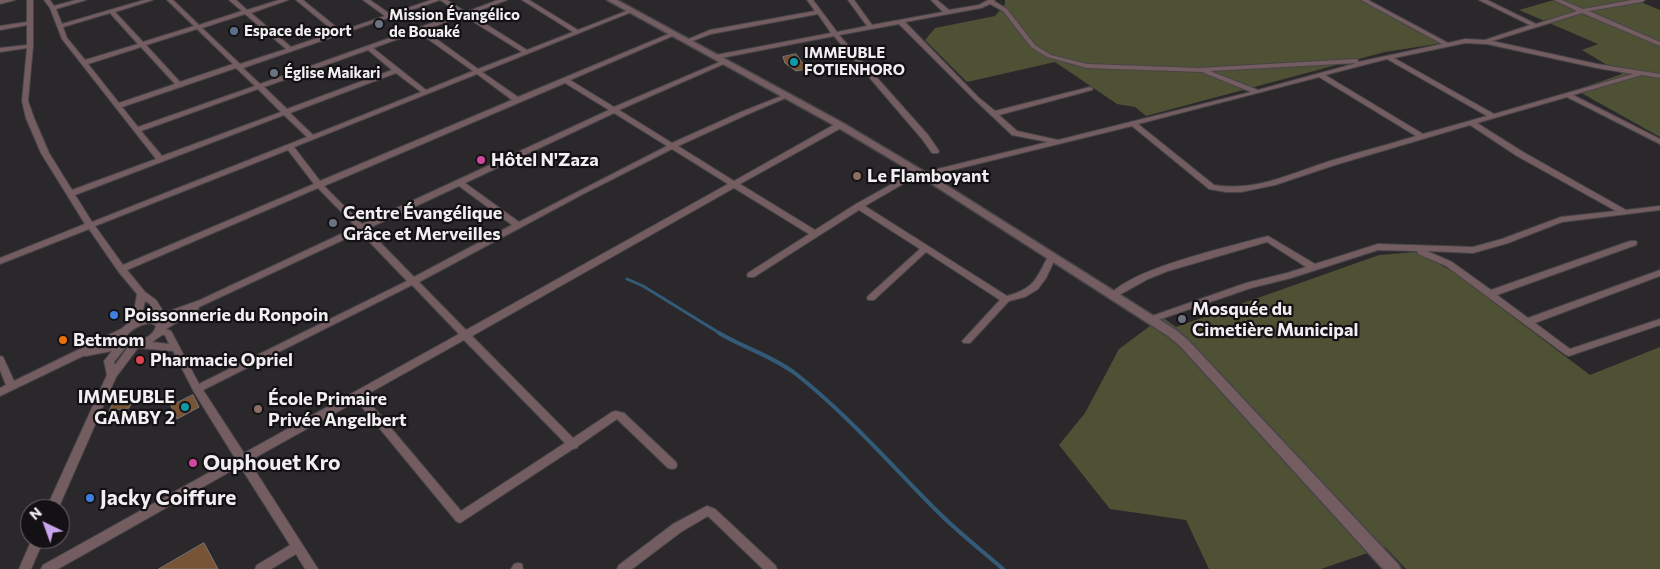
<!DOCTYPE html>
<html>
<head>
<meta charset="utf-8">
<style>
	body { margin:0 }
	#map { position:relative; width:1660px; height:569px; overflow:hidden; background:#2b282c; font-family:Commissioner,sans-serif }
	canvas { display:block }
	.north { position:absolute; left:20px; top:499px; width:50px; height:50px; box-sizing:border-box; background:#131113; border:1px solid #6c696c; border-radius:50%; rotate:318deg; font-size:14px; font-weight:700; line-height:20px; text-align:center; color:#f1eef1 }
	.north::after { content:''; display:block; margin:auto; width:18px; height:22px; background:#c9a5ee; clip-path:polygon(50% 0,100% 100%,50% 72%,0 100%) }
</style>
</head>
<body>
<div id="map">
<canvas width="1660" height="569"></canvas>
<div class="north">N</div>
</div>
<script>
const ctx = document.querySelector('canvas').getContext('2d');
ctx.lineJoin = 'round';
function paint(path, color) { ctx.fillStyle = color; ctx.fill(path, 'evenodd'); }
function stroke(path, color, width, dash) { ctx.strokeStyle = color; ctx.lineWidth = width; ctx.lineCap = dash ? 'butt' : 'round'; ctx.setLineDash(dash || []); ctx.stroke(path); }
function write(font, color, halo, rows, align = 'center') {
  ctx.font = font + ' Commissioner,sans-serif'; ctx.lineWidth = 4.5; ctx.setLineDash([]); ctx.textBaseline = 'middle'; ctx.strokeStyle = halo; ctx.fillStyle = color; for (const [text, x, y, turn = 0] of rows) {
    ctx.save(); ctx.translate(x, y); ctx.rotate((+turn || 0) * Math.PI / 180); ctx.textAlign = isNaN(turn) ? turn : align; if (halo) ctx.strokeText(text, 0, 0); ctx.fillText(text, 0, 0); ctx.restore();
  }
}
paint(new Path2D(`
	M1005,0H1362L1443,43L1385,52L1146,116L1135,107L1117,104L1055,62L967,82L925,40L935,28L995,16L1005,4Z
	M1554,0H1636L1660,10V137L1576,90L1622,74L1582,50L1598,44L1519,10Z
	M1416,252L1452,271L1590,375L1660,347V569H1406L1385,547L1321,569H1209L1186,520L1110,509L1059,445L1085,413L1119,349L1162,317L1176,327L1379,255Z`), '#4e5134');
stroke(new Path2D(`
	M627,279L643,286L721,334`), '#335b78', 3);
stroke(new Path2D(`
	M719,333C744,348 773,356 796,374C848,415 891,465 937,511C958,532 981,550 1003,569`), '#335b78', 4);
const building = new Path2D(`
	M796,54L807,69L796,71L785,63L783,57Z
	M193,395L199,407L177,419L171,406Z
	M134,396L129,408L109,411L115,399Z
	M204,543L218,569H159Z`);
paint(building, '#775435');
stroke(building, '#7b7672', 1);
const minor = new Path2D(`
	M0,0H15L0,4Z
	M27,0H33V46L28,101L34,118L49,153L72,190L156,159L62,39L50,8L44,0H50L54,6L76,0H86L56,9L62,24L144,0H153L115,12L143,42L194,26L167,0H173L199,25L242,11L229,0H236L247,10L279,0H288L251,13L291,47L335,32L296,0H303L341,31L385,16L363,0H370L390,14L431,0H440L243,68L260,84L460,13L440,0H447L466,12L498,0H507L470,14L527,50L573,32L522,0H529L578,30L629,10L634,11L482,72L518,97L671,33H675V35L570,80L614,107L722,61H726V63L619,110L672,143L741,112L784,95H788V97L746,115L678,146L734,181L837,123H843V127L740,184L815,230L856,204L917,170L921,172L920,174L865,206L1007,296C1036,288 1036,278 1049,255H1055L1056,257L1046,278L1038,289L1025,297L1009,301L970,343H964L962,341L964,339L1000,300L926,252L874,300H868L867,298L868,296L920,249L859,210L754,277H748L747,275L748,273L809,234L734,188L472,336L573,438L612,412L616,411L624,413L676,462L677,465L676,468L672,469L668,468L617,419L578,446L577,448L573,449L460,523L456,521L357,401L249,461L318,569H305L296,554L271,569H255L257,565L290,545L240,466L58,569H41L43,565L235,458L194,392L173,351L138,348L116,377L58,509H46L107,375L104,361L112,351L86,356H83L0,396V388L6,385L0,370V356L3,357L14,381L121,329L130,322L134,312L137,294L118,271L89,229L0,264V258L85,224L41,153L26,118L22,101L27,48L0,52V48L27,45V25L0,30V26L27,22ZM110,13L138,44L85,60L67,38L63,27ZM245,14L286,49L240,64L202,28ZM464,16L522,52L478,69L424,30ZM197,29L233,64L180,82L146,45ZM418,32L473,71L426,90L373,48ZM141,47L175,84L119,103L88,64ZM368,50L392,70L287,109L264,87ZM236,68L255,86L138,127L122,107ZM396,73L421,92L313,135L290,113ZM477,74L512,100L320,181L294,147ZM565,83L609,110L362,224L324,186ZM258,89L281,112L162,156L141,131ZM614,113L667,146L519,222L465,183ZM284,115L307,137L92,222L75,195ZM672,149L728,184L466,330L419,282L583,194ZM288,150L314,184L123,265L95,226ZM459,186L512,225L414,277L367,229ZM318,188L356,227L200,300L161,314L163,311L156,300L145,292L127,270ZM360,232L407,281L199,384L171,331L166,329L198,310L199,307ZM412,285L459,334L244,453L203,390ZM145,301L150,304L153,311L151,317L141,318ZM179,313L164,322L162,321ZM151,323L156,326C152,340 137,341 125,340V337C132,329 140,324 151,323ZM162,335H165L169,344L152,342ZM116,340V341L100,347ZM464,340L565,443L461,511L364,396ZM126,347H128L115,365L114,362Z
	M807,0H813L837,32L867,26L848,0H854L872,25L943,12L931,0H937L949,10L979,5L988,0H995L994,1L1007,9L1035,45L1051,55L1087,64L1199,68L1356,59L1358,60V62L1442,44L1361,0H1368L1448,43L1465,39L1485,40L1530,25L1479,0H1487L1536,24L1577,11L1554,0H1562L1583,9L1632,0H1645L1642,2L1589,11L1660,42V46L1582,13L1492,41L1597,64L1660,74V78L1642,75L1573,95L1660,139V144L1567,97L1477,123L1523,152L1626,210L1660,206V210L1562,222L1508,243L1473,253L1427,251L1452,262L1491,290L1630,241H1636L1637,243L1636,245L1497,295L1528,318L1660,270V276L1535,323L1570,349L1660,319V325L1569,356L1566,355L1446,266L1418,254L1417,251L1378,250L1291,278L1251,288L1155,321H1149L1147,319L1149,317L1246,283L1287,273L1306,267L1267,242L1168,271L1148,279L1114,298L1110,295C1132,268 1232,246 1268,236L1315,264L1378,244L1473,247L1502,239L1561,217L1616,211L1517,156L1470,125L1335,165L1275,185L1241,192H1226L1209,189L1132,126L924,177H921L920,175L921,173L1048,142L1012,135L974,99L899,24L839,35L928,135L939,151L938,153H932L922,139L834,36L716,59L713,57L716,55L831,33L818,14L711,34L687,43L684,41L710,30L815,11ZM990,4L1003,11L1031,47L1047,57L1087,68L1203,72L1204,73L1251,92L1058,140L1017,131L999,115L1092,90L1093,89L1090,87L995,111L978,97L905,22L981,8ZM1465,43L1487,44L1597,68L1633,74L1494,114L1394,58ZM1387,59L1487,116L1423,134L1325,75ZM1356,63H1357L1258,90L1210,71ZM1319,77L1416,136C1387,145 1359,152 1330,161C1292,173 1256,192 1214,185L1138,124Z
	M707,506L715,509L775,565L777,569H763L708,516L681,532L632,569H617L619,565L673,524Z
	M32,539H44L31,569H19Z
	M518,563L522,564L523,569H511L514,564Z`);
const tertiary = new Path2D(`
	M607,0H617L843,123L927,173L1176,330L1188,340L1398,564L1401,569H1383L1180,346L1168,336L921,177L837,127Z`);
stroke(minor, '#474448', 2);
stroke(tertiary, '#474448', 3);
paint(minor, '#735d61');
paint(tertiary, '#735d61');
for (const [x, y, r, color] of [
	[379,24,5,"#6b7280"],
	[234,31,5,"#5c6f8a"],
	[794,62,5,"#0f9aa8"],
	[274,73,5,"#6b7280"],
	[481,160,5,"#d1479c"],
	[857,176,5,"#8d6e63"],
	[333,223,5,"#6b7280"],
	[114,315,5,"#3f7fe0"],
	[1182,319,5,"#6b7280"],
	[63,340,5,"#e8710a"],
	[140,360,5,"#e0444e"],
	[185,407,5,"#0f9aa8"],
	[258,409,5,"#8d6e63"],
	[193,463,5,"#d1479c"],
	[90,498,5,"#3f7fe0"]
]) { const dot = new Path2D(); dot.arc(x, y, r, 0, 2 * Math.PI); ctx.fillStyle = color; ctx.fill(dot); stroke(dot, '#131113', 2); }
write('bold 15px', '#f1eef1', '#131113', [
	["Mission Évangélico",389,15],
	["de Bouaké",389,32],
	["Espace de sport",244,31],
	["IMMEUBLE",804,53],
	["FOTIENHORO",804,70],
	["Église Maikari",284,73]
], 'left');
write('bold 18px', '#f1eef1', '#131113', [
	["Hôtel N'Zaza",491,160],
	["Le Flamboyant",867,176],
	["Centre Évangélique",343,213],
	["Grâce et Merveilles",343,234],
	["Mosquée du",1192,309],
	["Cimetière Municipal",1192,330],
	["Poissonnerie du Ronpoin",124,315],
	["Betmom",73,340],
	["Pharmacie Opriel",150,360],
	["IMMEUBLE",175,397,"right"],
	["GAMBY 2",175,418,"right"],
	["École Primaire",268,399],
	["Privée Angelbert",268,420]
], 'left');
write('bold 21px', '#f1eef1', '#131113', [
	["Ouphouet Kro",203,463],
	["Jacky Coiffure",100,498]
], 'left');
</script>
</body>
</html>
